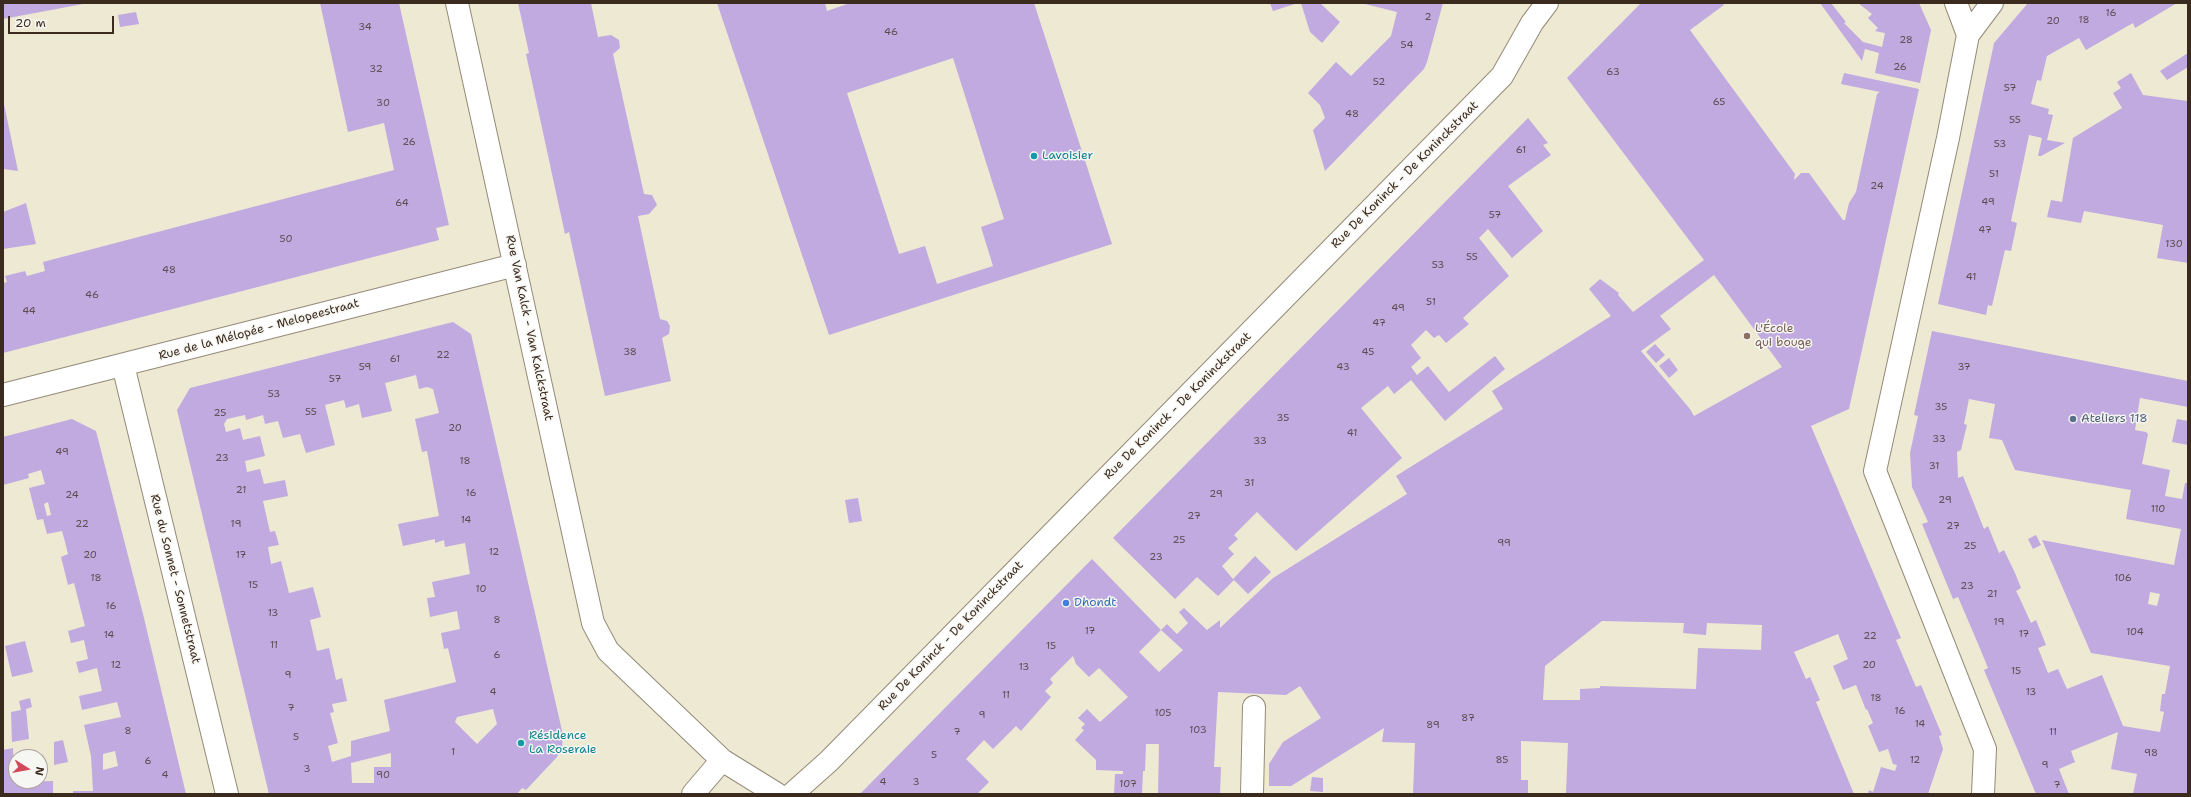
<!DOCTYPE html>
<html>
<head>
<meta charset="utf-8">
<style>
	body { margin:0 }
	#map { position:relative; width:2191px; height:797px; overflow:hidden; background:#eee9d3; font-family:"Shantell Sans",sans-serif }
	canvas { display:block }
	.frame { position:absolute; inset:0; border:4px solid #3b2a1e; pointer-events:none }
	.north { position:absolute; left:8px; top:749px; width:40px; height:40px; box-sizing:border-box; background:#f6f6f2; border:1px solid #aba49d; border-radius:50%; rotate:101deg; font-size:11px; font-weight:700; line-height:16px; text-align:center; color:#3b2a1e }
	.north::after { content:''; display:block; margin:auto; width:14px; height:18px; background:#d1495b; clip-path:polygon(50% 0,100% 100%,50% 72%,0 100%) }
	.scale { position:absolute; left:8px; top:16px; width:106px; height:18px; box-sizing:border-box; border:2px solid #3b2a1e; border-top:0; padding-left:5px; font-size:12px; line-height:14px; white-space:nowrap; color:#3b2a1e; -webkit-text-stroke:3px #f6f6f2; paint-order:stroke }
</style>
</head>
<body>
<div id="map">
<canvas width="2191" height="797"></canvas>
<div class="frame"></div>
<div class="north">N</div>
<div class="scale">20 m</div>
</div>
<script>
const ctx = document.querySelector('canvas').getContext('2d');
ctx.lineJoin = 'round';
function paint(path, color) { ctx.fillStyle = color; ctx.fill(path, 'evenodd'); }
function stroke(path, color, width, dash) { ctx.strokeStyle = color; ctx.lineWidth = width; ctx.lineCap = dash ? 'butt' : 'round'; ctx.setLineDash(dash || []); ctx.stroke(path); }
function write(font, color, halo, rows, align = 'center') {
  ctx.font = font + ' "Shantell Sans",sans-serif'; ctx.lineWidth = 3; ctx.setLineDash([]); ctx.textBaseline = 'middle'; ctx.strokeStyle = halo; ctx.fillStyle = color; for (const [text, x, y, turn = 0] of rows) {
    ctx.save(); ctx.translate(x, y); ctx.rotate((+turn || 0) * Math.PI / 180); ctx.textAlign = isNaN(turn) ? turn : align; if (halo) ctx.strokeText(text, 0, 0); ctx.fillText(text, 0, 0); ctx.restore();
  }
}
paint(new Path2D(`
	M3,3H83V4L3,19Z
	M320,3H399L449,225L436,228L439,240L3,353V283L7,282L5,276L25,271L27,276L45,271L43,262L394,170L384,123L348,132Z
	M518,3H591L598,37L611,35L619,40L620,48L613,54L644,194L652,195L657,205L649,214L638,216L660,319L667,321L670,326L669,334L662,338L671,381L605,396L569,232L565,234L526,54L529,53Z
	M717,3H825L827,11L850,3H1034L1112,244L829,335ZM953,58L1004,219L981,227L993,266L937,284L925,246L899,254L847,93Z
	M1270,3H1298L1273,11Z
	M1301,3H1320L1340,22L1322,43L1310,32Z
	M1361,3H1443L1427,62L1424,69L1325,171L1313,130L1325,118L1320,105L1308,93L1336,62L1351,76L1391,36L1397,12Z
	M1641,3H1722L1724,5L1690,30L1795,174L1794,180L1801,173H1809L1843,220H1845L1849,203L1856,192L1877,94L1880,92L1841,84L1844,73L1919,89L1849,409L1811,426L1901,638L1896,640L1916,687L1921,685L1942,735L1939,736L1943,749L1928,794H1868L1869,790L1873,792L1881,767L1895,771L1897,765L1893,764L1888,749L1879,752L1868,726L1873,723L1867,709L1866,710L1856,685L1843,690L1833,666L1848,659L1838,634L1794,652L1806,679L1810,677L1820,700L1816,702L1854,794H1566L1568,743L1521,741V780H1528V794H1413L1415,743L1382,742L1384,728L1291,786H1269V764L1283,742L1321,718L1300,686L1286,695L1218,692L1214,767H1221L1220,794H1158L1159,744H1146L1145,771H1143L1142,794H1114L1115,774H1123V771L1096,770V760L1075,740L1084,730L1081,728L1085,724L1078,718L1087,709L1100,722L1128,697L1099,668L1089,677L1076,664L1073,656L1050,679L1053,683L1045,691L1051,697L1021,731L1016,726L993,749L984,740L966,759L989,782L977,794H860L1092,559L1161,630L1139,652L1159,672L1183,650L1161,630L1167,624L1177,634L1188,623L1179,612L1184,608L1207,630L1220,620V628L1273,578L1407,494L1396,476L1503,409L1492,391L1611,316L1589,289L1600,279L1619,293L1618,295L1633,312L1704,260L1567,78ZM1714,275L1782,367L1694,416L1690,409L1641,351L1671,329L1660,316ZM1602,621L1684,623L1683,633L1706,635L1707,623L1762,625L1761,650L1698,648L1696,689L1600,686V688L1580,689V700H1543L1545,666Z
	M1820,3H1831L1846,22L1844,23L1863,42L1882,47L1885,33L1875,31L1878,28L1868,18L1872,14L1858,3H1919L1931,30L1920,83L1875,73L1879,53L1865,49L1862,61Z
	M2028,3H2177L2135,28L2133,23L2086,50L2079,38L2047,56L2041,81L2037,80L2031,104L2049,109L2048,114L2053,115L2047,140L2065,143L2041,156H2038L2042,138L2029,135L2011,221L2017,223L2011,251L2005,250L1992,306L1988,305L1986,315L1938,304L1993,48L1994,43Z
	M136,12L139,24L120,27L118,15Z
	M2188,53V67L2167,80L2160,71Z
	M2131,73L2143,95L2188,101V263L2157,258L2163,225L2084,211L2081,223L2047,217L2051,200L2062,202L2073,138L2122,108L2113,93L2121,88L2117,82Z
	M3,104H4L18,171L3,169Z
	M1528,118L1548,143L1543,145L1551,155L1508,186L1543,231L1512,258L1488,229L1479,238L1509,276L1463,318L1469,324L1446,343L1439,335L1434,338L1426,330L1411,345L1421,358L1411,367L1417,375L1428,366L1449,392L1495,356L1505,369L1445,421L1411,380L1394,394L1388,386L1361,408L1402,458L1296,551L1257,512L1234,535L1238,539L1228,548L1234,554L1222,566L1233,579L1255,556L1271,572L1248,594L1234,580L1218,596L1197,577L1175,599L1113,538Z
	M26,203L36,244L3,249V212Z
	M453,322L471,334L563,735L562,748L557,757L526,790L522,788L517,794H269L177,410L190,388ZM416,375L419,389L427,387L433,389L439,413L415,419L422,452L427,451L439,516L398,524L403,546L435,539V543L444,540L445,547L465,543L470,574L432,582L435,597L427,598L430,617L457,611L460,629L441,633L444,649L448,648L456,682L384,700L390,731L351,741V756L332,762L328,746L338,743L330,713L334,712L332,704L347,701L342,678L336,680L329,648L317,651L310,620L321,617L313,587L289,593L281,561L271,564L268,547L279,545L275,531L270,532L263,501L288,496L285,480L264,484L260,469L247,472L245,461L265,456L260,436L243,440L240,428L226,432L224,424L227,419L245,415L246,420L263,415L265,424L278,421L283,438L300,434L306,453L335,445L325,405L344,400L346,408L359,404L362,418L392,411L385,383ZM493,709L497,724L477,744L455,722L457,717ZM391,753V767H374V783H352L351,763Z
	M1932,331L2188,381V407L2140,398L2135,430L2146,432L2148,434L2142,464L2170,470L2165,496L2182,499L2185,483H2188V794H2133L2137,774L2111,769L2118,732L2071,751L2075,762L2059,769L2069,794H2036L1984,670L1988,668L1979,646L1958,597L1953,599L1922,524L1928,522L1912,487L1910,453L1918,416L1914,415ZM1969,399L1995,404L1989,438L2002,440L2015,470L2131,490L2126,519L2181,529L2174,565L2042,540L2091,653L2170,666L2165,694H2162L2160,711L2164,712L2160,732L2123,726L2102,675L2067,689L2058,669L2048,673L2038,648L2046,645L2036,620L2031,623L2020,599L2016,591L2021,588L2015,573L2004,550L1999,553L1988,526L1984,529L1963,476L1958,478L1957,452L1961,450L1965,433L1967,425L1964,424ZM2150,592L2160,594L2157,606L2148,604Z
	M1655,344L1665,355L1656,363L1646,352Z
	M1669,358L1678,370L1669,378L1659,366Z
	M72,419L96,431L143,614L186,794H73V791H93L91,756L84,725L121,717L117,702L82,710L79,696L102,691L97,668L79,673L76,662L88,659L84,640L71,643L68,631L85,626L74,583L68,585L61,557L68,554L65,542L62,531L47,534L43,519L37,520L29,488L45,484L41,470L28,474L29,478L3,485V437ZM48,502L51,515L47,516L44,504ZM115,751L118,766L103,770V754Z
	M2177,419L2188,421V445L2172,442Z
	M858,498L862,521L849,523L845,500Z
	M2036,535L2041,545L2033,549L2028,539Z
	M25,641L33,672L12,677L5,646Z
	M30,698L32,707L26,709L29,739L12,742L11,712L21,710L19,701Z
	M63,740L68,762L54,765V742Z
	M13,748L14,782L53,781V794H3V750Z
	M1312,777L1323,778V792L1310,791Z`), '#c0aae0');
const minor = new Path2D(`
	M457,3L593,623L608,651L722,760L777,794
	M1956,3L1968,35
	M123,365L227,794
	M3,395L515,265
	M693,794L722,760
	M792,794L829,761L1502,76L1532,23L1547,3
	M1252,794L1254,707
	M1983,794L1985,749L1875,471L1948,138L1968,35L1992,3`);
stroke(minor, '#948a78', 24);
stroke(minor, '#fff', 22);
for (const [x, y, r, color] of [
	[1034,156,4,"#0f9aa8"],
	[1747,336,4,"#8d6e63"],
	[2073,419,4,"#5c6f8a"],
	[1066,603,4,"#3f7fe0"],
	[521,743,4,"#0f9aa8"]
]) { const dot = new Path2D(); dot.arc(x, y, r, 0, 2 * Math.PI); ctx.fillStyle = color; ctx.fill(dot); stroke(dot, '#f6f6f2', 1.5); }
write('10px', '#5c4a4e', null, [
	["16",2111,13],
	["2",1428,17],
	["18",2084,20],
	["20",2053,21],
	["34",365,27],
	["46",891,32],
	["28",1906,40],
	["54",1407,45],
	["26",1900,67],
	["32",376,69],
	["63",1613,72],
	["52",1379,82],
	["57",2010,88],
	["65",1719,102],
	["30",383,103],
	["48",1352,114],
	["55",2015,120],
	["26",409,142],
	["53",2000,144],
	["61",1521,150],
	["51",1994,174],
	["24",1877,186],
	["49",1988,202],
	["64",402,203],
	["57",1495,215],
	["47",1985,230],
	["50",286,239],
	["130",2174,244],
	["55",1472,257],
	["53",1438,265],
	["48",169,270],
	["41",1971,277],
	["46",92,295],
	["51",1431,302],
	["49",1398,308],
	["44",29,311],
	["47",1379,323],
	["38",630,352],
	["45",1368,352],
	["22",443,355],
	["61",395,359],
	["59",365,367],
	["43",1343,367],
	["37",1964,367],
	["57",335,379],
	["53",274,394],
	["35",1941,407],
	["55",311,412],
	["25",220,413],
	["35",1283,418],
	["20",455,428],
	["41",1352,433],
	["33",1939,439],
	["33",1260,441],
	["49",62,452],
	["23",222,458],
	["18",465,461],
	["31",1934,466],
	["31",1249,483],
	["21",241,490],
	["16",471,493],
	["29",1216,494],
	["24",72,495],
	["29",1945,500],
	["110",2158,509],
	["27",1194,516],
	["14",466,520],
	["22",82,524],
	["19",236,524],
	["27",1953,526],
	["25",1179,540],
	["99",1504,543],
	["25",1970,546],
	["12",494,552],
	["20",90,555],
	["17",241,555],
	["23",1156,557],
	["18",96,578],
	["106",2123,578],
	["15",253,585],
	["23",1967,586],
	["10",481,589],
	["21",1992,594],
	["16",111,606],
	["13",273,613],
	["8",497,620],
	["19",1999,622],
	["17",1090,631],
	["104",2135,632],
	["17",2024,634],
	["14",109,635],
	["22",1870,636],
	["11",274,645],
	["15",1051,646],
	["6",497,655],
	["12",116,665],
	["20",1869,665],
	["13",1024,667],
	["15",2016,671],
	["9",288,675],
	["4",493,692],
	["13",2031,692],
	["11",1006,695],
	["18",1876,698],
	["7",291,708],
	["16",1900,711],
	["105",1163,713],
	["9",982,715],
	["87",1468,718],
	["14",1920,724],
	["89",1433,725],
	["103",1198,730],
	["8",128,731],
	["7",957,732],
	["11",2053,732],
	["5",296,737],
	["1",453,752],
	["98",2151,753],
	["5",934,755],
	["85",1502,760],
	["12",1915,760],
	["6",148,761],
	["9",2045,765],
	["3",307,769],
	["4",165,775],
	["90",383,775],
	["4",883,782],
	["3",916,782],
	["107",1128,784],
	["7",2057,785]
]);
write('12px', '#0d838f', '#f6f6f2', [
	["Lavoisier",1042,156],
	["Résidence",529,736],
	["La Roseraie",529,750]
], 'left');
write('12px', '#3b2a1e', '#f6f6f2', [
	["Rue De Koninck - De Koninckstraat",1405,175,-45],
	["Rue Van Kalck - Van Kalckstraat",529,328,78],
	["Rue de la Mélopée - Melopeestraat",259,330,-15],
	["Rue De Koninck - De Koninckstraat",1178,406,-45],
	["Rue du Sonnet - Sonnetstraat",175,579,76],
	["Rue De Koninck - De Koninckstraat",951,636,-46]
]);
write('12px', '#785e54', '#f6f6f2', [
	["L'École",1755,329],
	["qui bouge",1755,343]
], 'left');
write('12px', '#4e5e75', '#f6f6f2', [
	["Ateliers 118",2081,419]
], 'left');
write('12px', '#366cbe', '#f6f6f2', [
	["Dhondt",1074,603]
], 'left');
</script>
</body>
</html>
